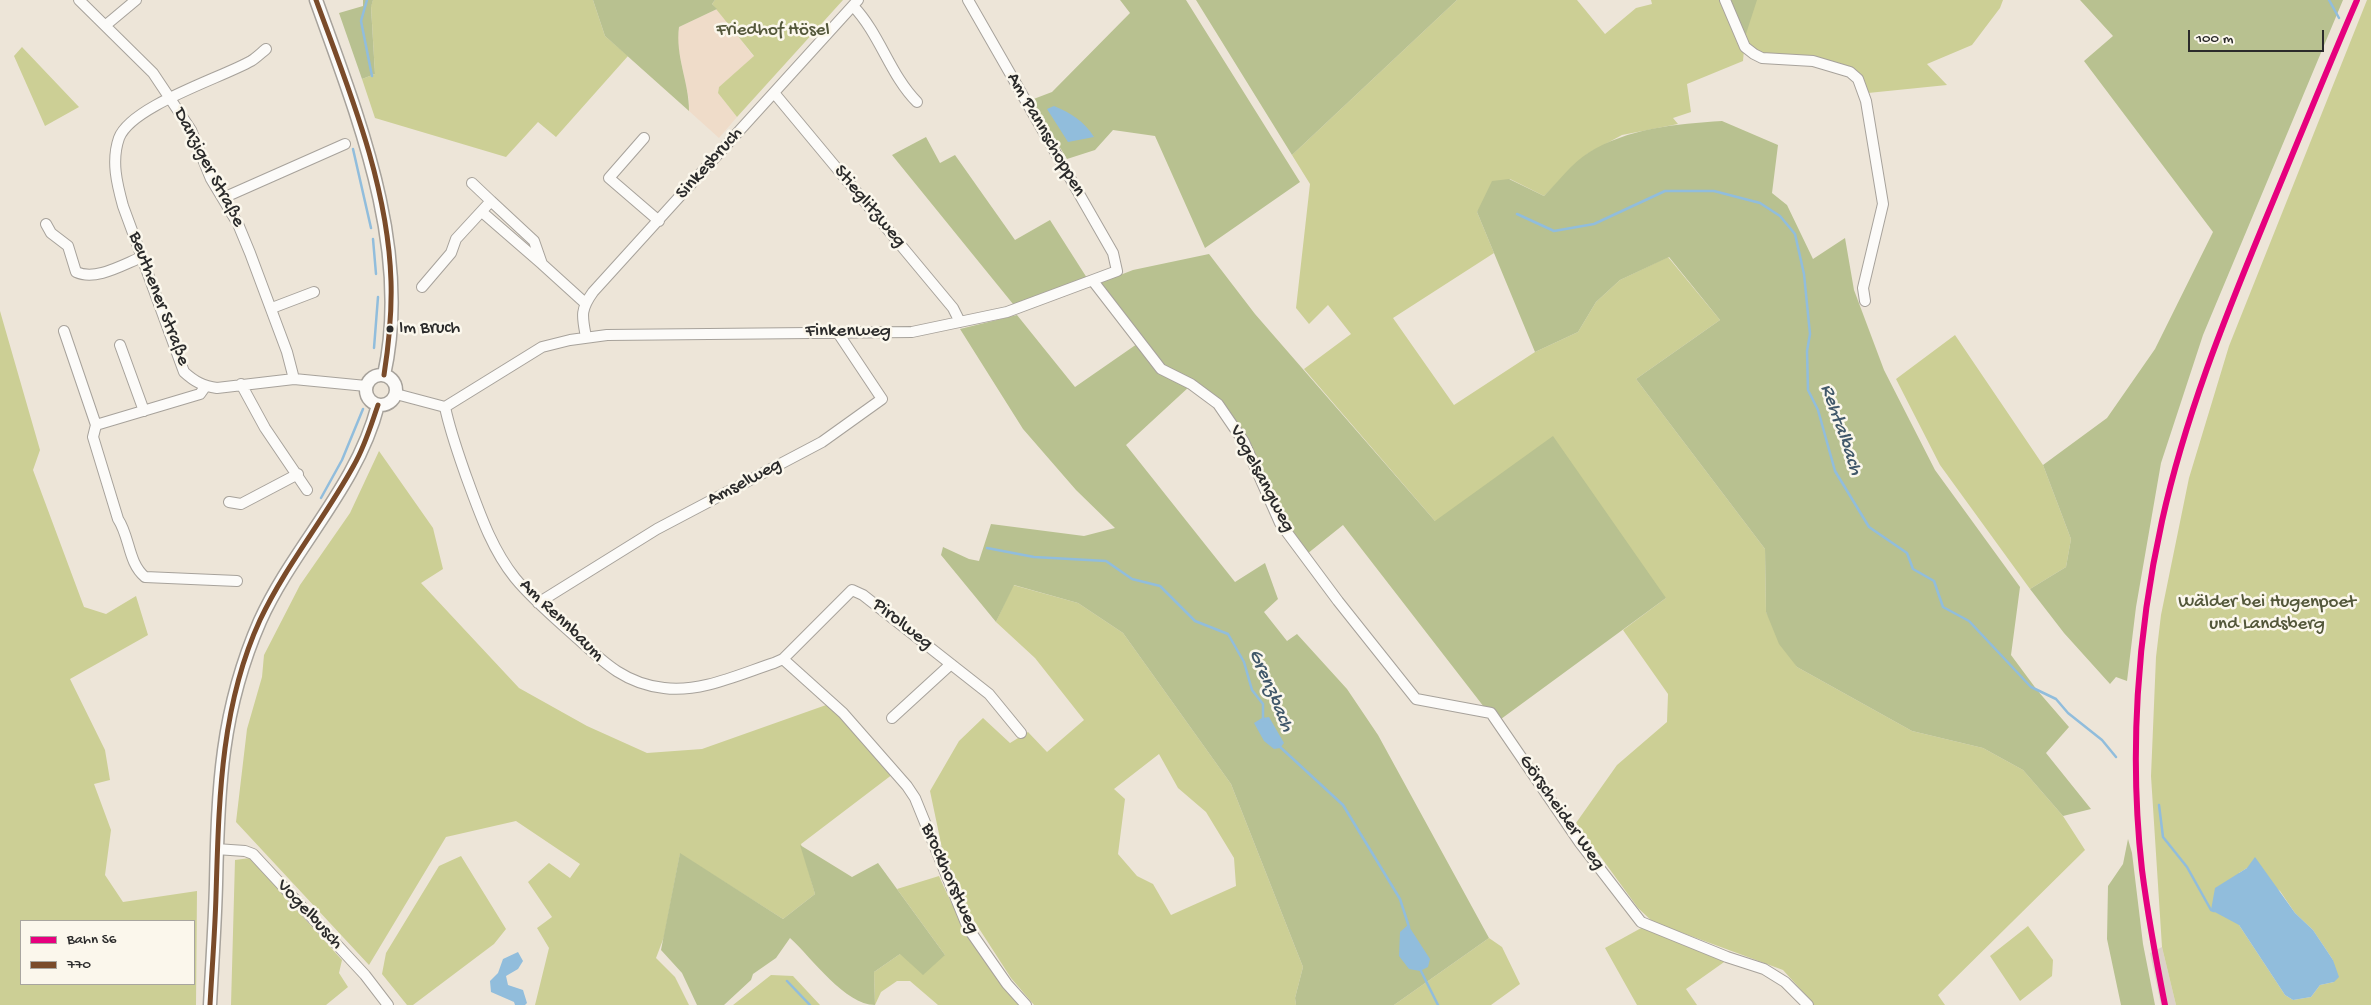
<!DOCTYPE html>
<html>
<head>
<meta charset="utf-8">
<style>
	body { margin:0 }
	#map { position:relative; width:2371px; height:1005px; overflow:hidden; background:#ede5d8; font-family:"Gochi Hand",sans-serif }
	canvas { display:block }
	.legend { position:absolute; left:20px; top:920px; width:175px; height:65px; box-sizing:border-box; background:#fbf7ec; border:1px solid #a8a59f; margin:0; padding:6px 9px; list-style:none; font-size:15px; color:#2b2b2b }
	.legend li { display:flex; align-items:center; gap:10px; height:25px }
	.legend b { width:25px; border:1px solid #a8a59f }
	.scale { position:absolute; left:2188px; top:30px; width:136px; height:22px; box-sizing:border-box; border:2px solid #2b2b2b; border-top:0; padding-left:6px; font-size:15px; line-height:18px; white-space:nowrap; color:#2b2b2b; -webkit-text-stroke:4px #fbf7ec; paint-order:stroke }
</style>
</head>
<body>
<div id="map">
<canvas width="2371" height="1005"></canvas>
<ul class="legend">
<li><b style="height:6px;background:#e6007e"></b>Bahn S6</li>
<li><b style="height:6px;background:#7a4b2a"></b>770</li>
</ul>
<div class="scale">100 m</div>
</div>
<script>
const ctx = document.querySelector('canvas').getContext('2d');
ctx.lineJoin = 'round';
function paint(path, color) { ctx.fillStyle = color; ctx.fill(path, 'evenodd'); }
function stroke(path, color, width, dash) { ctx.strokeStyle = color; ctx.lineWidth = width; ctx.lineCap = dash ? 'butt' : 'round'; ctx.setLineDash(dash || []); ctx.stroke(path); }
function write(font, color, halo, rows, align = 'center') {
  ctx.font = font + ' "Gochi Hand",sans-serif'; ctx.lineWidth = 5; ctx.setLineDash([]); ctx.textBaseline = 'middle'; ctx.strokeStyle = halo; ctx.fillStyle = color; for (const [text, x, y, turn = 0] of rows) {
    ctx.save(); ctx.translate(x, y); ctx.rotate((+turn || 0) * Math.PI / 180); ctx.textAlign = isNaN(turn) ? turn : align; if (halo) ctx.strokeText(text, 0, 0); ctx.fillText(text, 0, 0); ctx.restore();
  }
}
paint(new Path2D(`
	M717,9L754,57L719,87L718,93L737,117L719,138L689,111V100L677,42L679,27Z`), '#efdcc9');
paint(new Path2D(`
	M2162,947L2176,1005H2161L2150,953Z`), '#dcd1c8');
paint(new Path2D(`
	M373,0H593L605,36L628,56L556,137L538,122L506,157L375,118L362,79L375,74L371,6Z
	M715,0H843L737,117L718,93L719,87L754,56L712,4Z
	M1457,0H1577L1605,34L1636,8L1652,4L1651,0H1722L1744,50L1743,61L1687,84L1691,112L1673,118L1678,124L1622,135L1587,154L1544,196L1510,179L1477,212L1494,253L1393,318L1454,405L1535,352L1578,332L1596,302L1620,280L1668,257L1720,320L1636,379L1765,549L1766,612L1797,667L1912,731L1983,748L2023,770L2063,816L2085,850L1938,995L1945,1005H1806L1813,1003L1783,970L1653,922L1638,908L1576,823L1617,765L1667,722L1668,694L1623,630L1666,598L1435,521L1304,369L1351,334L1328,305L1309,324L1296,308L1310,184L1292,155Z
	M1728,0H2003L2000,8L1972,45L1927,64L1947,85L1868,93L1855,74L1761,56L1749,45Z
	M2367,0H2371V1005H2176L2162,947L2151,776L2156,657L2161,615L2189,478L2229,346ZM2247,868L2280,891L2295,913L2313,930L2333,960L2334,982L2320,985L2311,997L2293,1000L2285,995L2239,925V873Z
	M22,47L79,107L45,126L14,56Z
	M0,311L40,450L33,470L84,607L106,614L136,596L148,635L70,679L105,750L110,780L94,784L111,830L105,875L123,902L197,891L196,1005H0ZM194,921V984H21V921Z
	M1955,335L2043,465L2071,539L2066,567L2030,589L1940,465L1896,379Z
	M379,451L433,528L443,569L421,583L519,688L587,726L647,753L702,749L829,704L893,774L801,844L815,894L783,919L680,854L664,937L656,958L675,977L689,1005H535L549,948L537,928L552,917L528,882L549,863L570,878L580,864L516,821L446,837L369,965L236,822L247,729L262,677L264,655L300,585L350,513Z
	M1013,585L1078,603L1123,633L1231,784L1303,967L1295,998L1296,1005H1034L1011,978L969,913L943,853L930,791L959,741L983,718L1010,743L1028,732L1047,752L1084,720L1035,658L996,622ZM1159,754L1178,788L1206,812L1234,858L1236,886L1171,915L1153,884L1137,876L1118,854L1125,799L1114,789Z
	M461,856L506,929L494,944L413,1005H407L382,974L386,953L439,866Z
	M250,858L342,960L339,973L348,987L326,1005H231L235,860Z
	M939,876C962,927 981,962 1019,1005H938L910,981H897L881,992L875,1005L874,972L900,954L945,955L897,889Z
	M2028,926L2053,960L2052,976L2020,1001L1990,956Z
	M1643,927L1727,960L1686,989L1697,1005H1637L1605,948Z
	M1489,938L1502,947L1520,984L1491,1005H1394Z
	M771,975L793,976L820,1005H733Z`), '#cccf95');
paint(new Path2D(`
	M363,0H373L371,7L375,74L362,79L339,13L363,6Z
	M593,0H715L712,4L717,9L679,27C675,56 689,82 689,111L605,36Z
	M1120,0H1186L1300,182L1205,248L1155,136L1113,130L1095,150L1067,159L1031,100L1052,92L1130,13Z
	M1196,0H1457L1292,155Z
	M1728,0H1757L1745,37Z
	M2080,0H2343L2203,335L2161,463L2136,607L2127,681L2116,677L2110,684L2064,633L2030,589L2066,567L2071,539L2043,465L2107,418L2155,349L2213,232L2084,61L2113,36Z
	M1722,121L1778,145L1772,193L1787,205L1813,259L1845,238L1854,290L1884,370L1935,470L2020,587L2011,655L2037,690L2069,727L2046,753L2091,809L2063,816L2023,770L1983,748L1912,731L1797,667L1779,644L1766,612L1765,549L1636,379L1720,320L1669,257L1620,280L1596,302L1578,332L1535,352L1477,212L1492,181L1509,179L1544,196C1558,182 1572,163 1588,153C1628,128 1676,124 1722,121Z
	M926,137L940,163L955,155L1015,240L1050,220L1087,278L1016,304H1013L892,155Z
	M1209,254L1255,314L1435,521L1553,436L1666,598L1501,719L1484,707L1343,525L1307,554L1282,522L1220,401L1190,386L1126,445L1235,582L1265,563L1278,599L1264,612L1287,641L1297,634L1347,689L1378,735L1489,938L1394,1005H1296L1295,998L1303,967L1231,784L1123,633L1078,603L1014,585L996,622L941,555L943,547L969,559L979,561L991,524L1084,536L1115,528L1076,490L1023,429L960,329L1017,315L1075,387L1137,344L1097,284L1133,270Z
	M2128,839L2132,853L2143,944L2155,1005H2121L2107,939L2108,886L2123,864Z
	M800,845L852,877L878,863L945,955L923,975L900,954L874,972L875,1005C845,1005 812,958 790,938L776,958L753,974L751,980L724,1005H697L682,973L661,950L680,853L783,919L815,894Z`), '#b8c190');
paint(new Path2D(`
	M1054,106C1071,113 1084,121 1094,137L1068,142L1047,109Z
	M1269,717L1284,743L1280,748L1274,749L1264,741L1254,723L1262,718Z
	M2255,857L2295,913L2313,930L2333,960L2339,977L2334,982L2320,985L2311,997L2293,1000L2285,995L2239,925L2211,910L2215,888L2247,868Z
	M1408,925L1430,959L1428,967L1420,971L1409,969L1399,956L1400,932Z
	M518,952L523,961L518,969L506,976L508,985L523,990L527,1003L525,1005H515L514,1002L491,992L490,981L498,973L503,959Z`), '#91bddc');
stroke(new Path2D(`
	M367,0L361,21L372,76
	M2329,0L2339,18
	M353,149L371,228
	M1517,214L1554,231L1594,224L1665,191H1714L1760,203L1780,216L1795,234L1804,274L1810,334L1807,351L1808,390L1818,410L1835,471L1869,527L1907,553L1913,569L1934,581L1943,607L1969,621L2031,687L2056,699L2068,713L2102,740L2116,757
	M373,239L376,274
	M374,348L378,297
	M321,498L342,460L363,409
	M987,548L1034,557L1106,561L1132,579L1160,586L1195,621L1228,634L1244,662L1252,690L1263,704V720
	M1279,746L1343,805L1400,899L1409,927
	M2159,805L2163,837L2187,867L2211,910L2214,911
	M1420,969L1438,1005
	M787,981L810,1005`), '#91bddc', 2.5);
const minor = new Path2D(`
	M79,0L153,73L191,130L211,179L238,224L250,253L287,352L294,379
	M1725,0L1745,47L1754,54L1762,58L1813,61L1850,72L1858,79L1866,101L1883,204L1863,288L1865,301
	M853,6C880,34 890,75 917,102
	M106,25L136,0
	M266,49C261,53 256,58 251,61C221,78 131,106 119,138C111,161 117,184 123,206L184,372C195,382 203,386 217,388L294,379L366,386
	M775,94L953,308L960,322
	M644,138L609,178L659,221
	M472,183L491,201
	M223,198L345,144
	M482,212L542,264
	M46,224L51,233L68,246L76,272C96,281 122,265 142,257
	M1093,281L1161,369L1191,384L1218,404L1244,442L1280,523L1338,601L1416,699L1491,713L1580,843L1641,922L1727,957L1764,969L1785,982L1808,1005
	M422,287L451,253L456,239L491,201L534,241L542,264L585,303
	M272,308L314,292
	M64,331L96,425
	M586,337C582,316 580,310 593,292L858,0
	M120,345L144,411
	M241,384L265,428L307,490
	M205,387L200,394L96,425L93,437L118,519C130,537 128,563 145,577L237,581
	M396,394L445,407L542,347L570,340L607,335L912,332L1007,312L1117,271L1113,253L968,0
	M445,407C450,431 458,453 466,476C479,511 491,548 515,578C533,600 556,619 577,638C604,663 626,684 664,688C700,693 740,674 774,663L783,659L852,590L863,595L989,694L1021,733
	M229,502L241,504L298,474
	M538,603L657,529L822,442L882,399L838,333
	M783,659L843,713L907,786L915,798L968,928L1007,984L1026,1005
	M892,718L951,664
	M216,849L245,851L253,854L365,975L388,1005`);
const major = new Path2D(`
	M316,0C358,117 412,249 384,375
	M366 390a15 15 0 1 1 30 0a15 15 0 1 1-30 0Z
	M210,1005C212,965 215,924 216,884C218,788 221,710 260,621C294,546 357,487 378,405`);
stroke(minor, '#a7a29b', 12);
stroke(major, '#a7a29b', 15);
stroke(minor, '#fcfbf9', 10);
stroke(major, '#fcfbf9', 12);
stroke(new Path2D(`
	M316,0C349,90 388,184 391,281C392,313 389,343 384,375
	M210,1005C212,968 215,932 216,895C219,802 220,707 260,620C286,565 325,518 354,465C365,446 371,425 378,405`), '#7a4b2a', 5);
stroke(new Path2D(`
	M2165,1005C2156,960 2148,916 2142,870C2129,755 2137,634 2162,521C2185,417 2224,320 2264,223C2295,149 2325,74 2357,0`), '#e6007e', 6);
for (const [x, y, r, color] of [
	[390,329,4.5,"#2b2b2b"]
]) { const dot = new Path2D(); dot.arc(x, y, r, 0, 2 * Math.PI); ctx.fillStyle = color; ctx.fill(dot); stroke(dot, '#fbf7ec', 2); }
write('18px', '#2b2b2b', '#fbf7ec', [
	["Im Bruch",399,329]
], 'left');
write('19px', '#53573a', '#fbf7ec', [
	["Friedhof Hösel",773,31],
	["Wälder bei Hugenpoet",2267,603],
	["und Landsberg",2267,625]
]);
write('19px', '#2b2b2b', '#fbf7ec', [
	["Am Pannschoppen",1045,135,60],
	["Sinkesbruch",710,164,-48],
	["Danziger Straße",208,168,62],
	["Stieglitzweg",869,207,50],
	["Beuthener Straße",158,299,69],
	["Finkenweg",848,332],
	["Vogelsangweg",1261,479,62],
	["Amselweg",745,483,-28],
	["Am Rennbaum",561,621,44],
	["Pirolweg",902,625,38],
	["Görscheider Weg",1561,813,55],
	["Brockhorstweg",949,879,66],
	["Vogelbusch",309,915,47]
]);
write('italic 20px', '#41586a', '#fbf7ec', [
	["Rehtalbach",1840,430,71],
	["Grenzbach",1270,691,67]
]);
</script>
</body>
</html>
